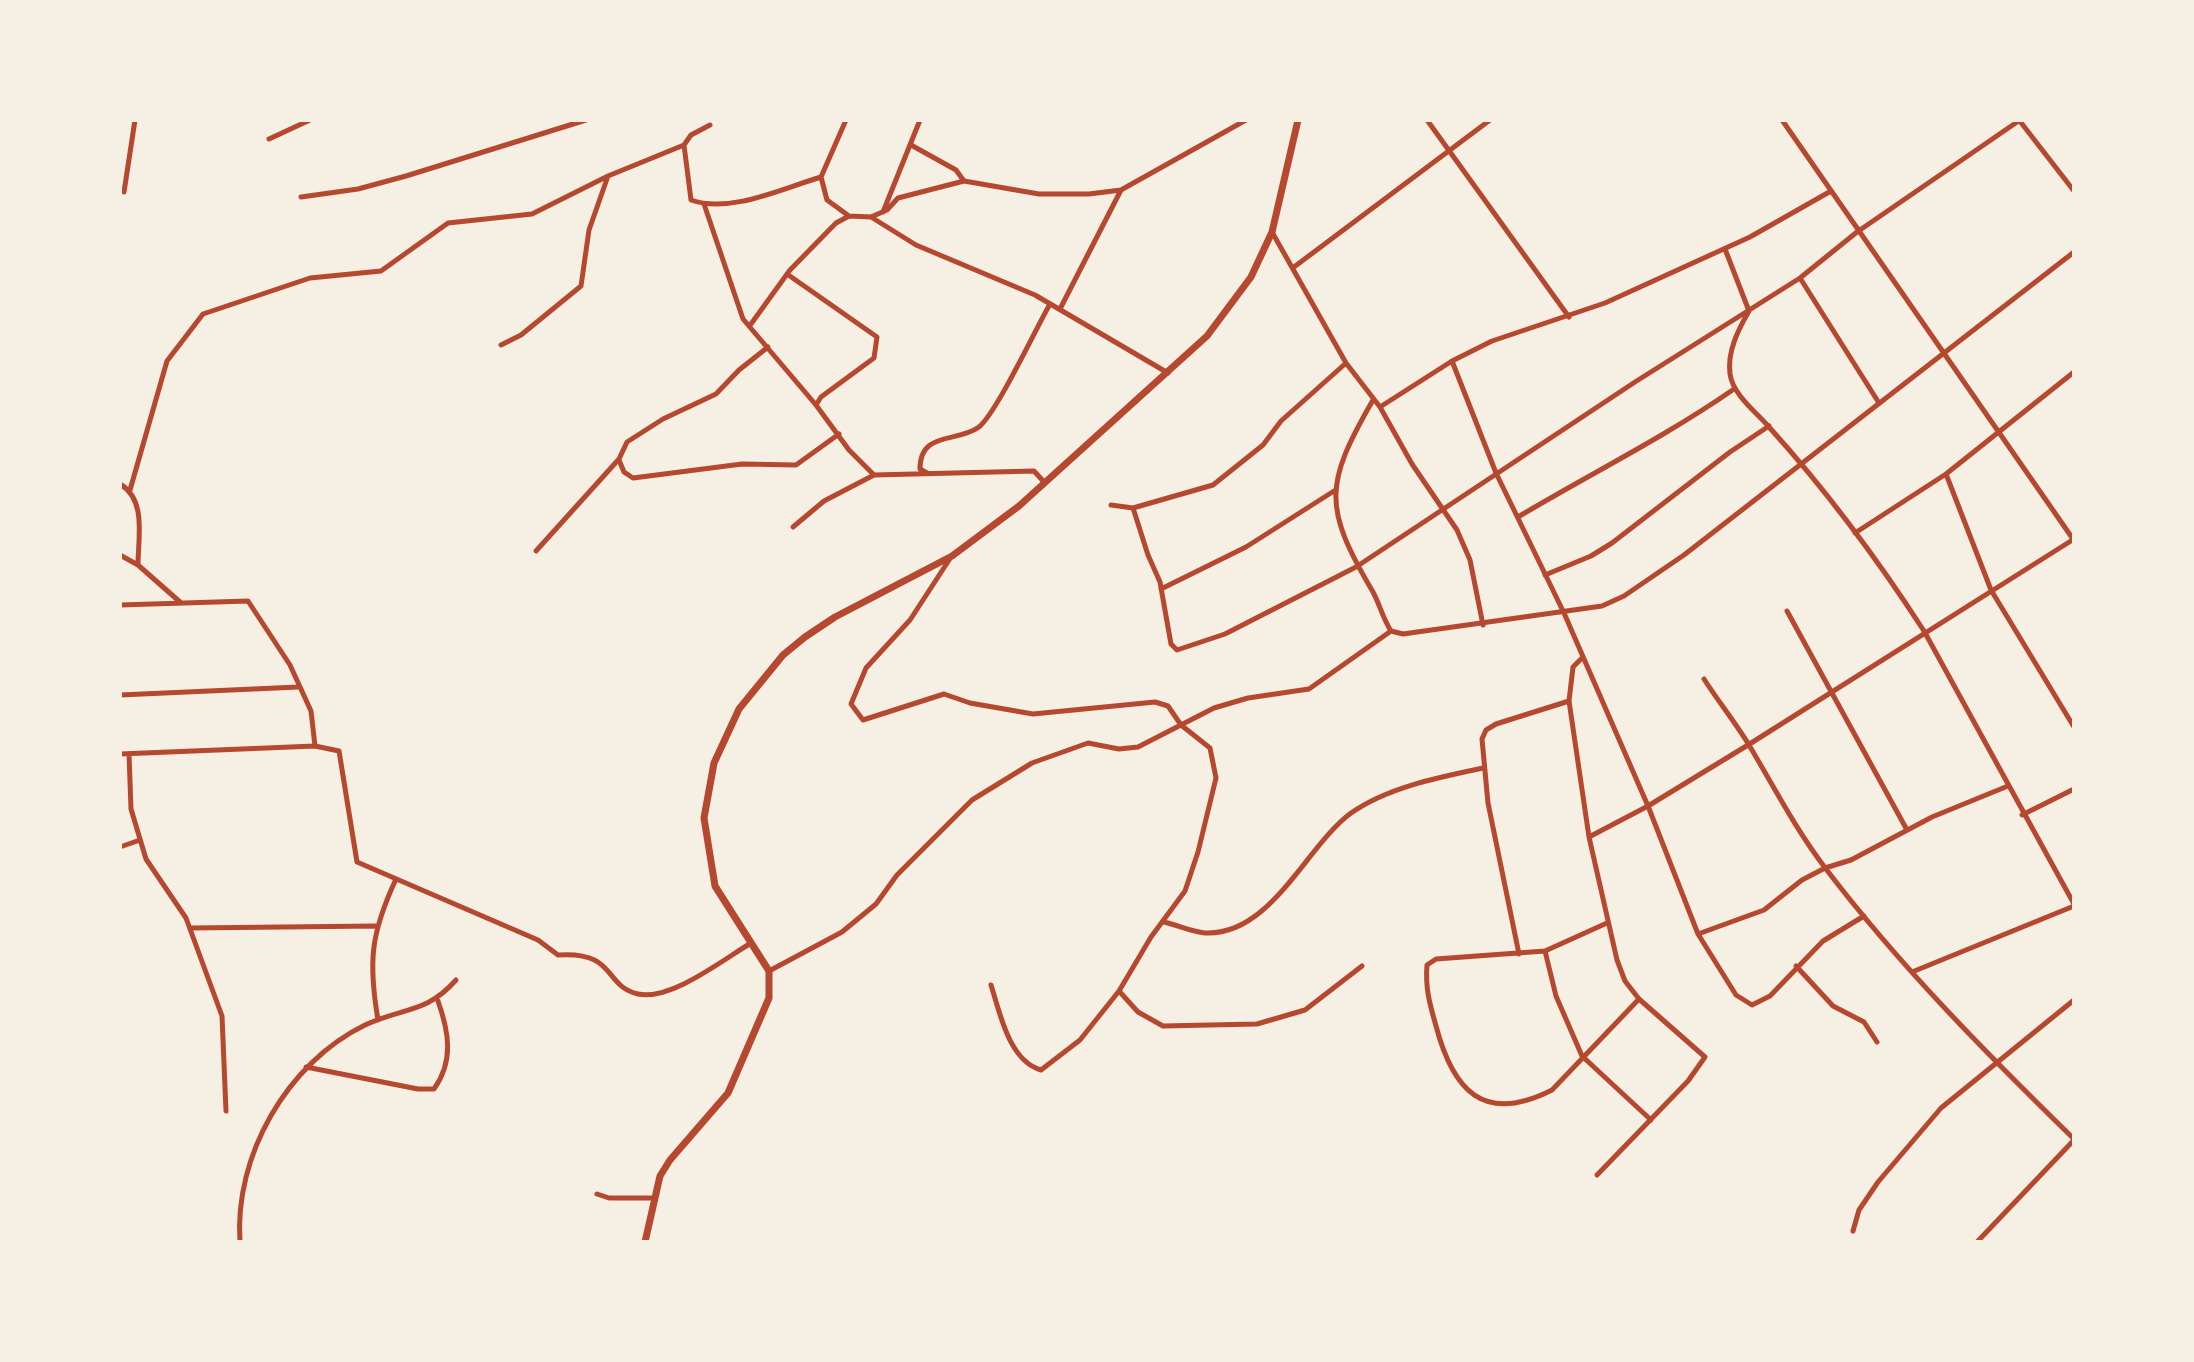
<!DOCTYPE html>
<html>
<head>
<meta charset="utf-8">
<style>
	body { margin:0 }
	#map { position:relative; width:2194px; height:1362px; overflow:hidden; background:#f6efe4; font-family:"PT Sans Narrow",sans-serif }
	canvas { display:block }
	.frame { position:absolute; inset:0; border:122px solid #f6efe4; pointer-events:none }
</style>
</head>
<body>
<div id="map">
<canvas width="2194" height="1362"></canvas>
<div class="frame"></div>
</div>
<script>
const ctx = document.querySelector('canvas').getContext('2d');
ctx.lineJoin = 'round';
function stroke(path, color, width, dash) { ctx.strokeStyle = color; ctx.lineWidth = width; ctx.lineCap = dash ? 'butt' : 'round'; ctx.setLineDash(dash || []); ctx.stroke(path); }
stroke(new Path2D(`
	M1427,120L1569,317
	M1782,120L2073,539
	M2019,120L2074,191
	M710,125L691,135L684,145L691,200C730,214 783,188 821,177L846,120
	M269,139L310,120
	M911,145L956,170L964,181
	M821,177L827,200L849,216
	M124,192L135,120
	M301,197L358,189L406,176L586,120
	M704,204L743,319L816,405
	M883,212L920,120
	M871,217L916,245L1035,295L1168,373
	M1272,232L1346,363L1380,407L1412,464L1457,530L1470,560L1483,625
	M1725,249L1749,311C1738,330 1727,352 1730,374C1733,395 1756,412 1769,427C1826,490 1878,560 1924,631L2074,904
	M1294,267L1490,120
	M787,274L877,337L874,358L821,397L816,405L849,450L874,475
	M1800,278L1879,403
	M1060,309L1121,190
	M751,324L790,270L836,223L849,216L871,217L887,210L898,198L964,181L1039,194H1089L1121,190L1246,120
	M501,345L521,335L581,286L589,230L608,176
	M1452,361L1496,473L1564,613L1648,806L1698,934L1736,995L1752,1005L1770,996L1823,941L1864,916
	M1373,400C1324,485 1323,507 1373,592C1380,605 1383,619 1391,631
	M1380,407L1452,361L1492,341L1605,303L1750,237L1831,191
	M619,460L624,472L633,478L742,464L796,465L839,434
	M927,473L920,469C920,431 957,443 979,427C997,412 1035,330 1050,304
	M1946,474L1991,590L2074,727
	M120,484C147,500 138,538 138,565
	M130,490L167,361L203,314L310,278L381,271L448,223L532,214L608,176L684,145
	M1111,505L1133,508L1213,485L1263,445L1281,421L1346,363
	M1133,508L1148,555L1160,582L1171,644L1177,650L1225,634L1356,567L1635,382L1800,278L1857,232L2020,120
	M1518,517C1590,474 1665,437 1734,389
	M793,527L824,501L874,475L1034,471L1045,483
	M1855,533L1946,474L2074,372
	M536,551L619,459L627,442L663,419L716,394L739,370L768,347
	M120,555L138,565L180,602
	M951,557L910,620L866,668L851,704L863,720L944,694L970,703L1033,714L1155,702L1168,706L1181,725L1210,748L1216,778L1198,852L1185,891L1151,937L1119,991L1080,1040L1041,1070C1009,1061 1000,1013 991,985
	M1545,575L1591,556L1612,543L1730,452L1769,426
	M1161,589L1246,547L1334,491
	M120,605L248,601L290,665L311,711L315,746L339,751L357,862L538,940L558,955C617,951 603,986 638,994C671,1001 724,959 751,943
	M1787,611L1907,830
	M1391,631L1403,634L1602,606L1624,596L1684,555L2074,252
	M1581,659L1573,667L1569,701L1589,837L1617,960L1625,981L1639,999L1705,1057L1688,1081L1597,1175
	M1704,679C1718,701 1735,722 1749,745C1774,787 1796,830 1826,869C1900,966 1987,1054 2074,1139
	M120,695L298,687
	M120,754L315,746
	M129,754L131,809L146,859L186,918L222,1016L226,1111
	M2022,815L2074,789
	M1589,837L1648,806L1748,745L2074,539
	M120,847L140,840
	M1164,922C1177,925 1192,932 1205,933C1271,936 1306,846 1351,813C1388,787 1440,777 1483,768
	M1607,923L1545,951L1436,959L1427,965C1425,988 1430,1005 1436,1026C1453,1090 1483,1125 1552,1090L1639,999
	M190,928L376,926
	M1698,934L1764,910L1802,880L1825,868L1851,860L1932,817L2008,786
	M1545,951L1556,996L1582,1056L1651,1120
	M1519,954L1488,803L1482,739L1486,730L1496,724L1569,701
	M1796,966L1833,1006L1864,1022L1877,1042
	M769,971L842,932L876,904L897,875L972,800L1032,763L1088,743L1119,749L1138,747L1214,708L1248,698L1309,689L1391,631
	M1912,972L2074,906
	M1119,991L1138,1012L1163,1026L1257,1024L1305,1010L1362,966
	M378,1020C368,961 371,933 396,879
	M306,1067L418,1089H434C454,1061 449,1032 438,1001
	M597,1194L609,1198H652
	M1853,1231L1859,1210L1878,1182L1941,1108L2074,1000
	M240,1242C234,1156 287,1063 365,1025C403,1007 426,1014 456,980
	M1977,1242L2074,1140`), '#b5482f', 5);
stroke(new Path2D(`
	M645,1242L660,1176L670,1160L728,1093L769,998V971L715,886L704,818L714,763L739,709L783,655L805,637L835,617L952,556L1019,506L1207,336L1251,277L1272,232L1298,120`), '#b5482f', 7);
</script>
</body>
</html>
